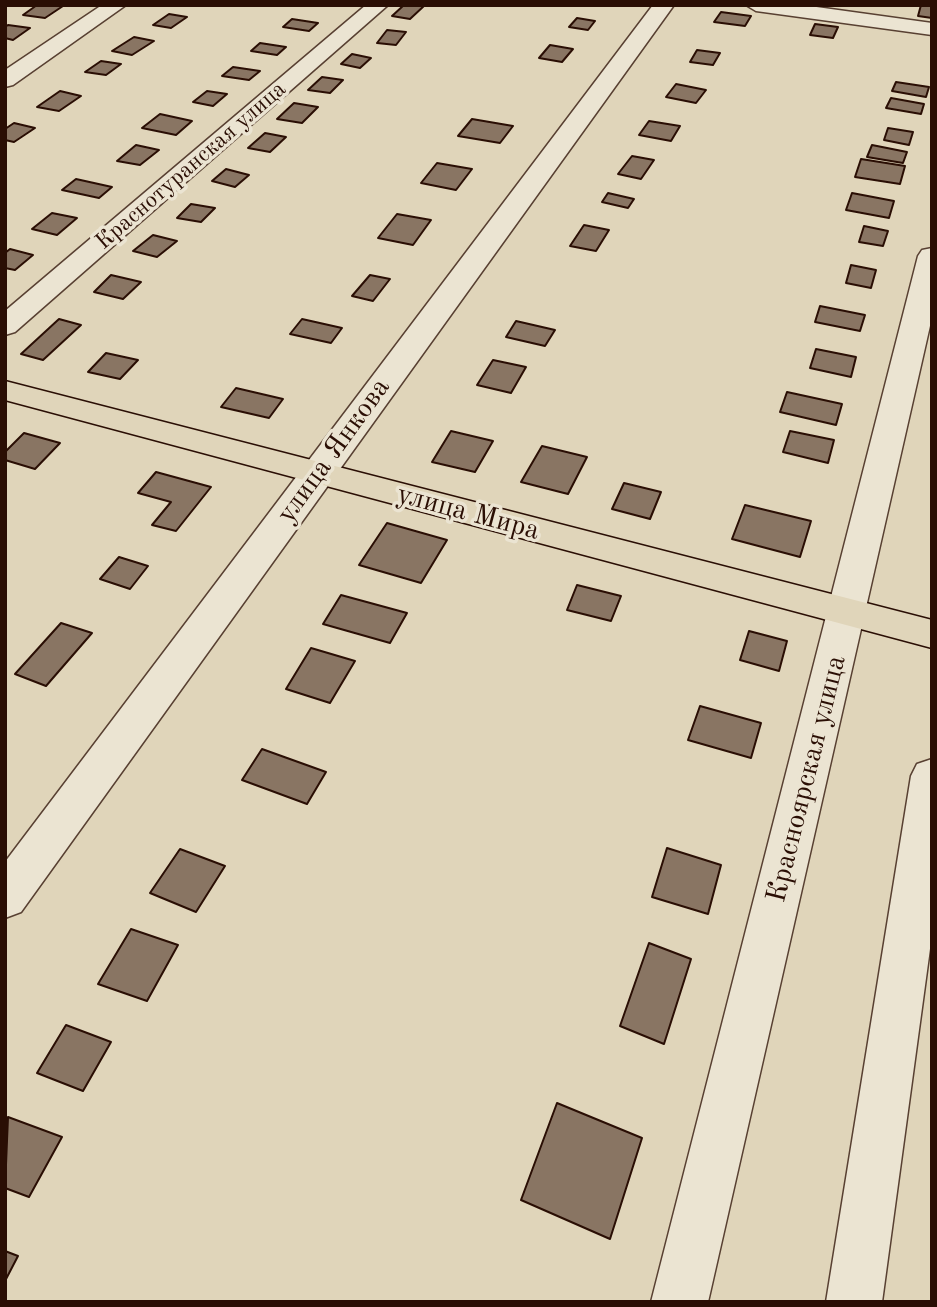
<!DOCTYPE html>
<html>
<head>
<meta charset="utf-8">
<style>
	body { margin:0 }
	#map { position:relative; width:937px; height:1307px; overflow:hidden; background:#e0d5ba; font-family:"Old Standard TT",serif }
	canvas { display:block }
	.frame { position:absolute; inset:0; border:7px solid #2a0e04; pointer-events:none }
</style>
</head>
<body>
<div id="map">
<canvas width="937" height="1307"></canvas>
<div class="frame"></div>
</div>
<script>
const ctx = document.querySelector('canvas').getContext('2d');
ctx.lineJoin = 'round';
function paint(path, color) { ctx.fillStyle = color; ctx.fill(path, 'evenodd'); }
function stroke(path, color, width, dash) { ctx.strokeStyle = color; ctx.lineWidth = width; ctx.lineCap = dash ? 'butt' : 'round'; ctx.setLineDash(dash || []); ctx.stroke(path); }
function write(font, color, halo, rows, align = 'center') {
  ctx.font = font + ' "Old Standard TT",serif'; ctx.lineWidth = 7; ctx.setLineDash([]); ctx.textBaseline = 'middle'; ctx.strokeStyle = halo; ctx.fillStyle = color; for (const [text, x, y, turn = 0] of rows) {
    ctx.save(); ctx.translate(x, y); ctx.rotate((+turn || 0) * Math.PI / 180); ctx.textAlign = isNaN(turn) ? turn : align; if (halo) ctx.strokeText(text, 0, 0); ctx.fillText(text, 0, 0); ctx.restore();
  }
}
const building = new Path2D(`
	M37,5H58L63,6L45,18L23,15Z
	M404,5H425L410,19L392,16Z
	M921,5H932V18L918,16Z
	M721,12L751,16L745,26L714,22Z
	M169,14L187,17L171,28L153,25Z
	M577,18L595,21L588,30L569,27Z
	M292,19L318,23L309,31L283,27Z
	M815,24L838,27L833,38L810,35Z
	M8,25L30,28L13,40L5,38V27Z
	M387,30L406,32L396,45L377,43Z
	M134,37L154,41L132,55L112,51Z
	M260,43L286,47L277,55L251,51Z
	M550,45L573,49L562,62L539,58Z
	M697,50L720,53L713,65L690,62Z
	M352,54L371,58L360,68L341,64Z
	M101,61L121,64L106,75L85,72Z
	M233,67L260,71L249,80L222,76Z
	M322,77L343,80L330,93L308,90Z
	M896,82L929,87L926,97L892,91Z
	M676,84L706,90L696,103L666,97Z
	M60,91L81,96L59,111L37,107Z
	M207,91L227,94L213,106L193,102Z
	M891,98L924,104L921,114L886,108Z
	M294,103L318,107L302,123L277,119Z
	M160,114L192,121L176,135L142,128Z
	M472,119L513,126L500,143L458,136Z
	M649,121L680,126L671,141L639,135Z
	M14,123L35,128L14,142L5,140V129Z
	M888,128L913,132L909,145L884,140Z
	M265,133L286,137L270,152L248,148Z
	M136,145L159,150L140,165L117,161Z
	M872,145L907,152L903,163L867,157Z
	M632,156L654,160L641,179L618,174Z
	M861,159L905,166L900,184L855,177Z
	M437,163L472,169L456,190L421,183Z
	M226,169L249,175L235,187L212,181Z
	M76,179L112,187L99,198L62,190Z
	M608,193L634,199L628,208L602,202Z
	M852,193L894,201L889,218L846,210Z
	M191,204L215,208L201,222L177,218Z
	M52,213L77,218L57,235L32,229Z
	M397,214L431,220L413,245L378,238Z
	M584,225L609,230L596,251L570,246Z
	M864,226L888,231L883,246L859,242Z
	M153,235L177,241L157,257L133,251Z
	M10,249L33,255L15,270L5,268V253Z
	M851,265L876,270L871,288L846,283Z
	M111,275L141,282L123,299L94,292Z
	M370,275L390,279L373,301L352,296Z
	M820,306L865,315L860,331L815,322Z
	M59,319L81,325L43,360L21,354Z
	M302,319L342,328L331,343L290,334Z
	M516,321L555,330L545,346L506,337Z
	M816,349L856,357L851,377L810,368Z
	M106,353L138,360L120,379L88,372Z
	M493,360L526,367L511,393L477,385Z
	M236,388L283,399L269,418L221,407Z
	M787,392L842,404L836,425L780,412Z
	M451,431L493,441L475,472L432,462Z
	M790,431L834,440L828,463L783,452Z
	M24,433L60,443L35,469L5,460V452Z
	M542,446L587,457L568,494L521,482Z
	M156,472L211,487L176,531L152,525L171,502L138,493Z
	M624,483L661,492L650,519L612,509Z
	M745,505L811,521L800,557L732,539Z
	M387,523L447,540L421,583L359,565Z
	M119,557L148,566L130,589L100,579Z
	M577,585L621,596L611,621L567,610Z
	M341,595L407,613L390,643L323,624Z
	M61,623L92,633L46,686L15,674Z
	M749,631L787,641L779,671L740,660Z
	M311,648L355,661L330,703L286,689Z
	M700,706L761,723L751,758L688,740Z
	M262,749L326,772L307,804L242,780Z
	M667,848L721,865L708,914L652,897Z
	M180,849L225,866L196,912L150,893Z
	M131,929L178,945L147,1001L98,984Z
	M649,943L691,959L664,1044L620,1026Z
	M66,1025L111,1042L83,1091L37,1073Z
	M557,1103L642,1138L610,1239L521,1200Z
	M8,1117L62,1137L29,1197L5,1188Z
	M5,1251L18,1256L5,1281Z`);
paint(building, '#897563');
stroke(building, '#2a0e04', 2);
const minor = new Path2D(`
	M102,5H126L13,85L5,87V70Z
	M366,5H388L15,332L5,335V311Z
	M653,5H674L21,912L5,918V862Z
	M746,5H802L932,23V35L756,11Z
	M932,248V317L708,1302H651L918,256L922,250Z
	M932,759V934L882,1302H826L911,776L917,764Z`);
const major = new Path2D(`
	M5,381L932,620V648L5,400Z`);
stroke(minor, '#584032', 3);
stroke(major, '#2a0e04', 3);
paint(minor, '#ebe4d2');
paint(major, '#e0d5ba');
write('23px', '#2a0e04', '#ebe4d2', [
	["Краснотуранская улица",191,166,-41]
]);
write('28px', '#2a0e04', '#ebe4d2', [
	["улица Янкова",334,451,-54],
	["улица Мира",468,513,15],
	["Красноярская улица",807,779,-76]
]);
</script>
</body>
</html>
